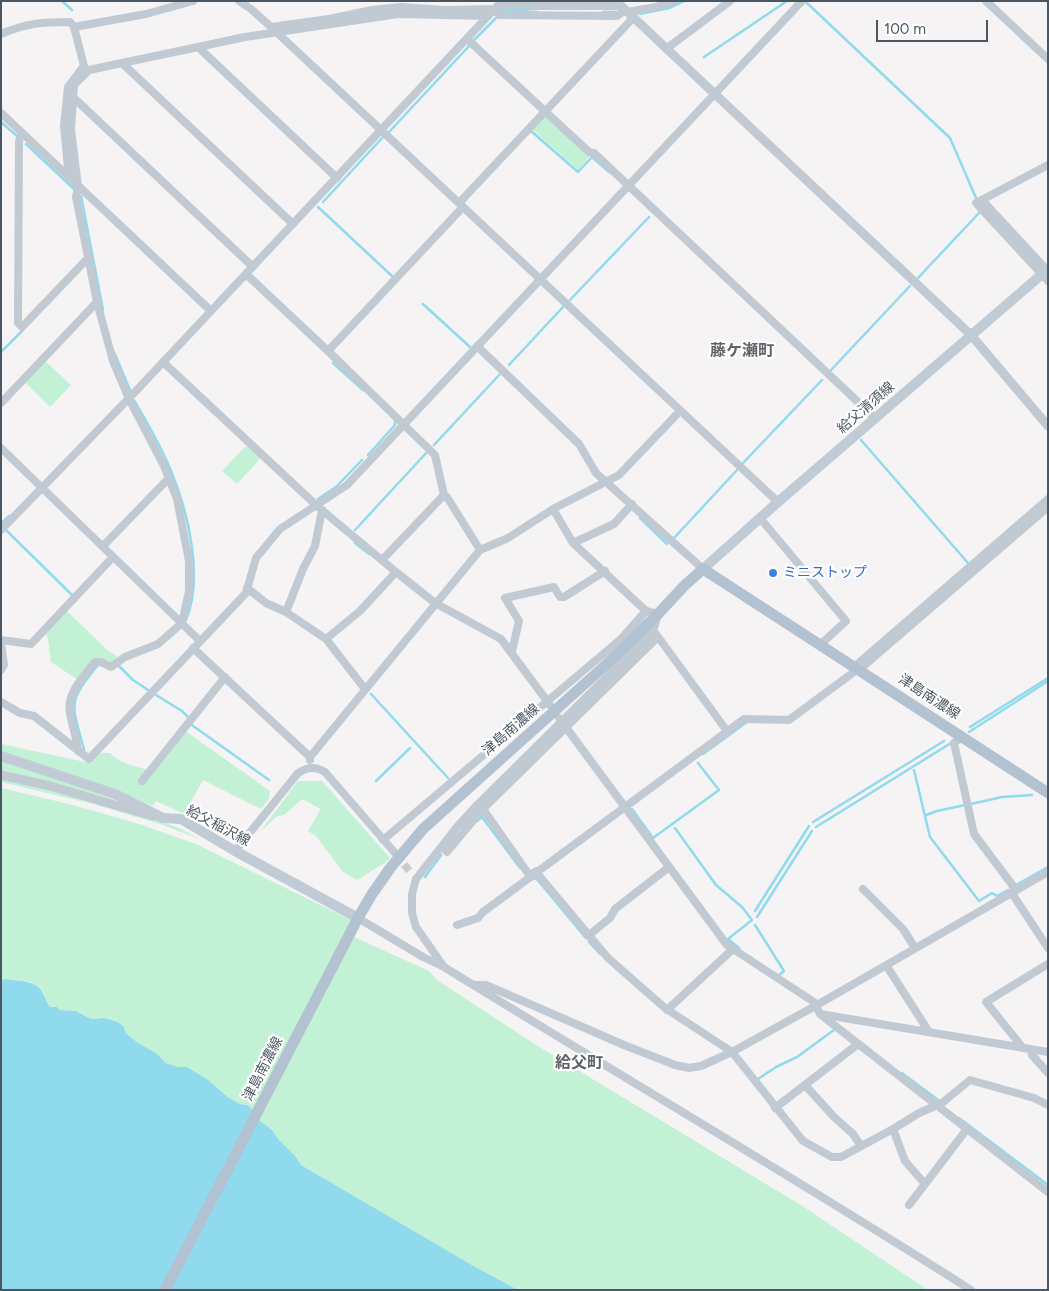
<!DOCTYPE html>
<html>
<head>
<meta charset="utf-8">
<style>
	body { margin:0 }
	#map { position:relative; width:1049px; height:1291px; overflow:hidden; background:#f5f3f3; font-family:Figtree,sans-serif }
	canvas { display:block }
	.frame { position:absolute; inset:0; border:2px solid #4a5661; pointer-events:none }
	.scale { position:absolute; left:876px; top:20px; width:112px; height:22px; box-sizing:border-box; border:2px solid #4a5661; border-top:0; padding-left:6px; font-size:15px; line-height:18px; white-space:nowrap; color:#4a5661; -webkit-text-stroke:4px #fff; paint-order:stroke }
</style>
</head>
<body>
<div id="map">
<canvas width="1049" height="1291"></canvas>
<div class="frame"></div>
<div class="scale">100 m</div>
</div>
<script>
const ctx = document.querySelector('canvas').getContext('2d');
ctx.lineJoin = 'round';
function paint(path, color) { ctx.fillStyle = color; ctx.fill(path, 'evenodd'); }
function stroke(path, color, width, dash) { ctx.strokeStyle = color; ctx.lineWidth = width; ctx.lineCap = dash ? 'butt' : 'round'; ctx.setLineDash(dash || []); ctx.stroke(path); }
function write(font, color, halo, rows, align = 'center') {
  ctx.font = font + ' Figtree,"Noto Sans JP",sans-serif'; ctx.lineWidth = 4.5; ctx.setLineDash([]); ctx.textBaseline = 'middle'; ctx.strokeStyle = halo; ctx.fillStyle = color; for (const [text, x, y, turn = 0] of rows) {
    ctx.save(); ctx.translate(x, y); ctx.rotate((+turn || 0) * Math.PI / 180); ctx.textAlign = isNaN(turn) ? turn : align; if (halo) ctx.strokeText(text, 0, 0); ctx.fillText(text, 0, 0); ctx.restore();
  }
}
paint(new Path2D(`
	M547,116L590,156L578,170L532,129L544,117Z
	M44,360L71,385L50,407L24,381Z
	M249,446L261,458L237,484L222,471L245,447Z
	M66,610L108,651L117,656L118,659L111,665L102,660L78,680L51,662L48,639L45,632Z
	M184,730L270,791L269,799L261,809L203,780L184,814L156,801L153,806L1,752V744L90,763L100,753H110C118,762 136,768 148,769Z
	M1,758L141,808L105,797L1,772Z
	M1,779C36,787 71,795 106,805C140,814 169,821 200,839L160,824L93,804L1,782Z
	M298,781H322L390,858L386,862L357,880L343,872L316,836L308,831L321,809L302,799L284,815L277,816L260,832Z
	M1,788L73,805L136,823L196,844L357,923L352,936L429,971L437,980L533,1043L804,1207L928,1290H518L475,1268L301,1165L296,1157L279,1140L272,1130L259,1120L253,1110L247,1105L240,1104L229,1098L207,1079L187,1067H178L166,1063L156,1053L138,1043L126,1033L124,1027L118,1022L104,1018L91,1019L76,1011L60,1010L57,1007H51L45,999L44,993L31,982L7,979L1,980Z`), '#c3f1d5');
paint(new Path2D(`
	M7,979C20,982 35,979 43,993C46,998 46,1003 51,1007H57L60,1010L76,1011L91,1019L104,1018L118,1022L124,1027L126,1033L138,1043L156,1053L166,1063L178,1067H187L207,1079L229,1098L240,1104L247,1105L253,1110L259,1120L272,1130L279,1140L296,1157L301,1165L475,1267L518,1290H1V980Z`), '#90daee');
stroke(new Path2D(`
	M62,1L72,10
	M807,3L950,138L976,198
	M501,10L537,12
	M603,12H615
	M640,14L669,8L684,1
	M473,41L496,18
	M704,57L787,1
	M1,122L17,136
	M389,132L470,45
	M530,132L531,131L578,172L592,157L609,172
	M26,144L74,189
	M81,196L103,310
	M323,202L383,137
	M318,207L393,277
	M917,279L979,213
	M570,300L649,217
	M423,304L470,347
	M1,352L23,330
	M114,352L130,390
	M333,363L363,390
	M509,365L563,307
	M831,370L910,286
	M134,400C147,423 161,446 171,471C188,512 204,577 186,620
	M861,440L968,563
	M434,445L500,374
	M368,455L395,425V420
	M743,463L822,380
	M318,499L336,487L362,460
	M640,518L667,544
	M1,524L9,516
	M355,530L428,451
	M7,531L73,596
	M674,538L737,470
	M355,543L369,554
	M118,665L133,680L148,690
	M371,694L448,778
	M156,695L182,711L188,717
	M189,723L269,780
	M970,727L1048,678
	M969,732L1048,681
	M84,749C71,703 67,702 99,664
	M703,754L747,722
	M914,770L930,837L979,901L992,893L997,896L1008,890
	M376,781L410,748
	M971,804L1002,797L1032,795
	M632,809L653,838L719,790L698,763
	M926,815L937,811L965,805
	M477,821L482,817L520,868
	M813,822L944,741
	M816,827L951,743
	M675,828L716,885L742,907L752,920L728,939L739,948
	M529,870L530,872L536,868
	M425,877L441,855
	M533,879L536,878L585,937
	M1016,885L1048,867
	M755,911L809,826
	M757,917L812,831
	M755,925L784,971L779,975
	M589,942L600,954
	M902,1073L938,1100
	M758,1079L776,1067L797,1057L834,1030
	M959,1118L1048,1185`), '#90daee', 2.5);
stroke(new Path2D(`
	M397,855L410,872`), '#caccce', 8, [8, 4]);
stroke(new Path2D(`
	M239,1L251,9L271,27L778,502
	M986,1L1048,59
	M498,6H621
	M494,10L500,15L617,16L625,10
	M627,12L656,7L674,1
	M271,27L329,19L372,10L401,7L445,10L495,9
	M1,34C27,23 42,22 70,22L74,27L146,14L193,1
	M467,39L589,152L594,153L875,418
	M666,49L730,1
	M122,63L198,47
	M74,98L253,267
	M1,113L211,311
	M22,133L19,141L18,323L22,327L89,257
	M1048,165L976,203L1048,281
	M69,178L64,126L68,87L84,66L74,27
	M337,178L198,47L245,37L398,14L488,16
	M982,200L1047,270
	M459,203L633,18
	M246,274L328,351L435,455L444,495L447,497L480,550
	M477,346L579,444L596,473L703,569
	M328,351L463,207
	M163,362L317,506L396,572L435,603L501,639L550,705
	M1,403L97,302
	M1,448L200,641
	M553,509L573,543L646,611
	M760,518L846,621L820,645
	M1,530L135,392L502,1
	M573,543L614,524L632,504
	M103,546L169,478
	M382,560L444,495
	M247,588L266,603L286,612L326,639L365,689
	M286,612L303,569L315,546L322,510
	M656,634L727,731
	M326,639L360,611L396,572
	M1,640L31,644L113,557
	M1,643L4,665L1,670
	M193,648L310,757V760
	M512,651L519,621L505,598L554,587L560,597H564L605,571
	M854,667L1048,499
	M859,670L1048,507
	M1,702L20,713L34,716L89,759L246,593L256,558L280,529L347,485L802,1
	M559,718L727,945L814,1002L820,1014L1048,1192
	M962,737L954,743L974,834L1016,890
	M78,751C77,738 72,726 70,713C66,694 84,676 95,662H101L111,667L125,657L158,644L182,623L189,591V561L177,499L164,466L129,399L113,361L97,302L76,197L78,187L71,129L74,85L89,70L122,63L293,224
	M310,757L480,550L508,538L553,509L619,475L680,411
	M142,781L225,677
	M483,809L530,876
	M383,840L621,639L646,611L658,614L653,631L476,806L457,827L416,879L412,894V913L416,927L444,967
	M235,851L298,773C307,767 316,766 325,772L395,853
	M447,852L481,811L658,637
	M536,872L608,958L665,1008L732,1052L803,1141L832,1157H841L893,1129L919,1113L942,1103L970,1080L1034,1098L1048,1105
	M863,889L903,929L915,948
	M1011,892L1048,948
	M358,918L423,957L444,967C619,1075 797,1179 971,1290
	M457,925L478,918L483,912L744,719L789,720L858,669
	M588,936L610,918L615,909L669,867
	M886,965L929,1032
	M474,985H486L624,1045L675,1065L689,1068L701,1066L732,1052L817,1005L1048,872
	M667,1010L733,949
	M820,1014L1048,1052
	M1023,1048L986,1002L1048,964
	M1031,1050L1032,1055L1048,1073
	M805,1085L834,1117L853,1134L861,1146
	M775,1108L858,1044
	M893,1129L905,1161L925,1184
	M909,1205L967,1129`), '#c1cad2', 8);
stroke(new Path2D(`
	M616,1L971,335L1048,426
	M1,775L50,786L153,816`), '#c1cad2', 9);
stroke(new Path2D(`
	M703,569L778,502L1048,269
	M1,756L115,794L163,818L181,819L235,851L358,918`), '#c1cbd6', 10);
stroke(new Path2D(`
	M165,1290L358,918L372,894L391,867L423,829L609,662L658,614L685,585L703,569L1048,793`), '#b3c2d1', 11);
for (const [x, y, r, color] of [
	[773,573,5,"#3f7fe0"]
]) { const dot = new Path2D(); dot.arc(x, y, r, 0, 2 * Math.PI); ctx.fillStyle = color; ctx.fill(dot); stroke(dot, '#fff', 2); }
write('14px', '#4a5661', '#fff', [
	["給父清須線",866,408,-41],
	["津島南濃線",929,697,33],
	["津島南濃線",511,730,-41],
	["給父稲沢線",218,826,28],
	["津島南濃線",263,1069,-63]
]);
write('14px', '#366cbe', '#fff', [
	["ミニストップ",783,573]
], 'left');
write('bold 16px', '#5f6368', '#fff', [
	["藤ケ瀬町",742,351],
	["給父町",579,1063]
]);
</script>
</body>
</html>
